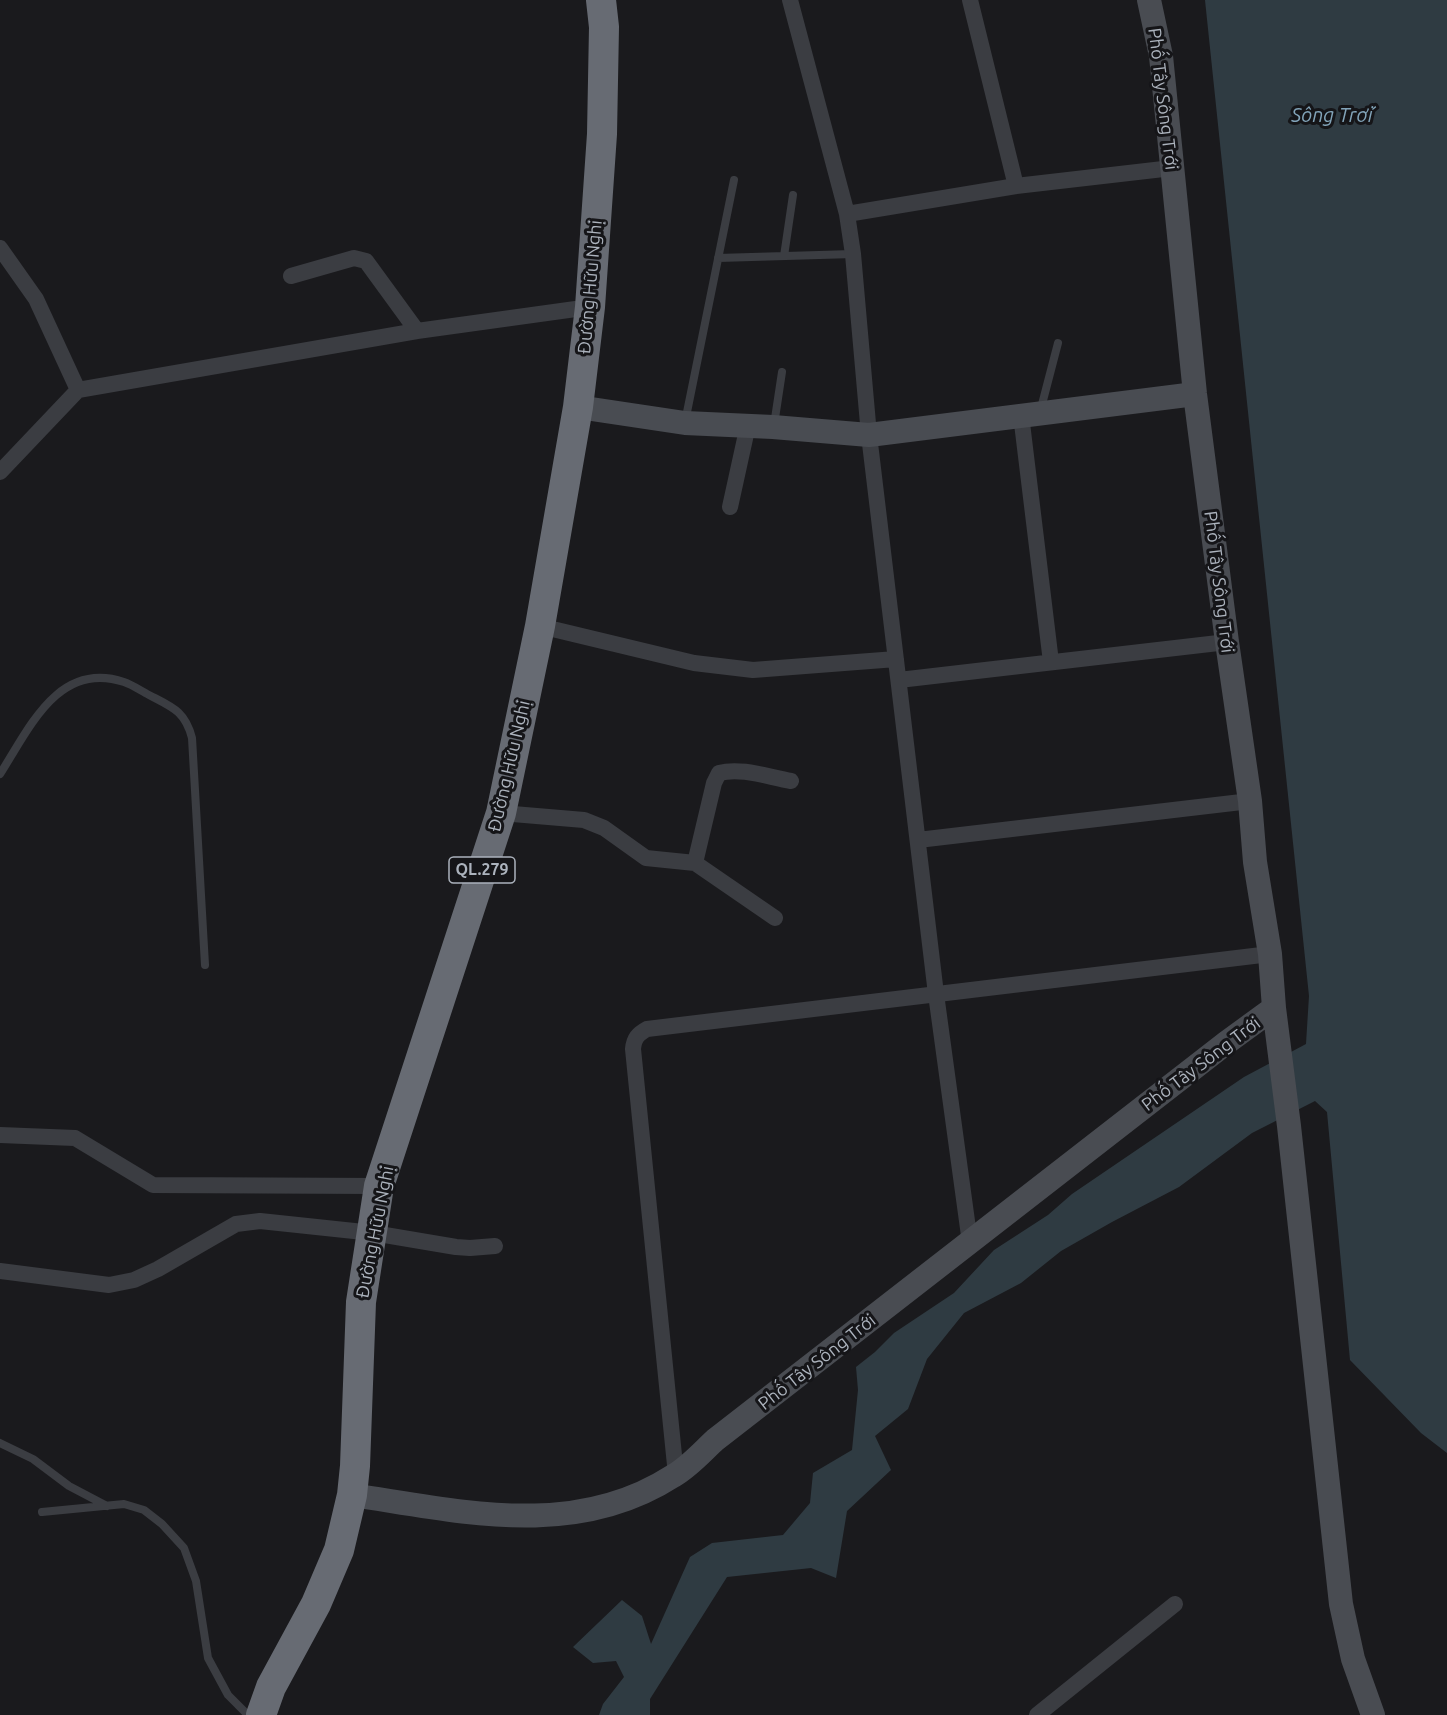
<!DOCTYPE html>
<html>
<head>
<meta charset="utf-8">
<style>
	body { margin:0 }
	canvas { display:block; background:#1a1a1d }
</style>
</head>
<body>
<canvas width="1447" height="1715"></canvas>
<script>
const ctx = document.querySelector('canvas').getContext('2d');
ctx.lineJoin = 'round';
function paint(path, color) { ctx.fillStyle = color; ctx.fill(path, 'evenodd'); }
function stroke(path, color, width, dash) { ctx.strokeStyle = color; ctx.lineWidth = width; ctx.lineCap = dash ? 'butt' : 'round'; ctx.setLineDash(dash || []); ctx.stroke(path); }
function write(font, color, halo, rows, align = 'center') {
  ctx.font = font + ' Ubuntu,sans-serif'; ctx.lineWidth = 6; ctx.setLineDash([]); ctx.textBaseline = 'middle'; ctx.strokeStyle = halo; ctx.fillStyle = color; for (const [text, x, y, turn = 0] of rows) {
    ctx.save(); ctx.translate(x, y); ctx.rotate((+turn || 0) * Math.PI / 180); ctx.textAlign = isNaN(turn) ? turn : align; if (halo) ctx.strokeText(text, 0, 0); ctx.fillText(text, 0, 0); ctx.restore();
  }
}
paint(new Path2D(`
	M1205,0H1447V1453L1421,1433L1350,1360L1327,1112L1315,1101L1252,1133L1179,1187L1112,1222L1061,1251L1021,1283L964,1313L927,1359L908,1409L875,1436L891,1470L847,1511L836,1578L811,1568L727,1577L650,1699V1715H599L603,1704L624,1677L616,1661L593,1663L573,1647L622,1600L642,1616L651,1644L690,1557L712,1543L783,1535L810,1503L813,1473L852,1450L858,1390L856,1367L875,1352L894,1333L954,1293L994,1250L1048,1215L1072,1194L1244,1077L1306,1044L1309,996Z`), '#2f3b42');
stroke(new Path2D(`
	M784,256L793,195
	M718,258L853,254
	M1040,412L1058,343
	M685,422L734,180
	M774,425L782,372
	M0,774C29,729 58,660 124,682C133,685 141,691 149,695C172,707 185,711 192,738L205,965
	M0,1443L33,1459L69,1486L107,1506
	M42,1512L124,1504L144,1510L162,1524L184,1548L196,1581L208,1658L228,1695L248,1715`), '#3b3d42', 8);
stroke(new Path2D(`
	M790,0L847,214L853,254L869,435L936,994L970,1243
	M970,0L1016,186
	M847,214L1016,186L1172,168
	M0,248L36,299L78,390
	M291,276L354,258L366,261L417,331
	M1021,415L1051,662
	M0,472L78,390L417,331L590,307
	M730,507L748,425
	M540,626L694,663L753,670L896,659
	M899,680L1227,642
	M501,813L584,820L604,828L646,858L695,863L775,918
	M918,840L1250,801
	M695,863L714,783L719,773C741,767 768,777 791,781
	M0,1135L75,1138L153,1185L379,1186
	M0,1271L109,1285L134,1280L158,1269L236,1224L260,1221L373,1233L456,1247L470,1248L495,1246
	M676,1475L633,1049C634,1038 638,1034 647,1029L1270,954
	M1037,1715L1175,1604`), '#3b3d42', 16);
stroke(new Path2D(`
	M1149,0L1161,56L1195,394L1227,642L1250,801L1255,862L1270,954L1274,1008L1289,1126L1341,1604L1353,1659L1373,1715
	M578,407L685,423L773,427L869,435L1195,394
	M352,1495C460,1511 574,1540 673,1476C689,1467 702,1452 715,1440L1226,1043L1274,1008`), '#494c52', 24);
stroke(new Path2D(`
	M261,1715L271,1687L316,1604L339,1550L352,1495L355,1466L361,1302L379,1186L501,813L540,626L578,407L590,307L602,134L604,27L601,0`), '#676b73', 30);
for (const [x, y, w] of [
	[482,870,66]
]) { const box = new Path2D(); box.roundRect(x - w / 2, y - 13, w, 26, 4.5); ctx.fillStyle = '#151518'; ctx.fill(box); stroke(box, '#acb3bd', 1.5); }
write('bold 16px', '#acb3bd', null, [
	["QL.279",482,870]
]);
write('18px', '#acb3bd', '#151518', [
	["Phố Tây Sông Trới",1163,99,83],
	["Đường Hữu Nghị",590,287,-85],
	["Phố Tây Sông Trới",1219,582,83],
	["Đường Hữu Nghị",509,766,-77],
	["Phố Tây Sông Trới",1201,1064,-37],
	["Đường Hữu Nghị",375,1232,-79],
	["Phố Tây Sông Trới",817,1362,-38]
]);
write('italic 20px', '#82a4b9', '#151518', [
	["Sông Trới",1332,115]
]);
</script>
</body>
</html>
